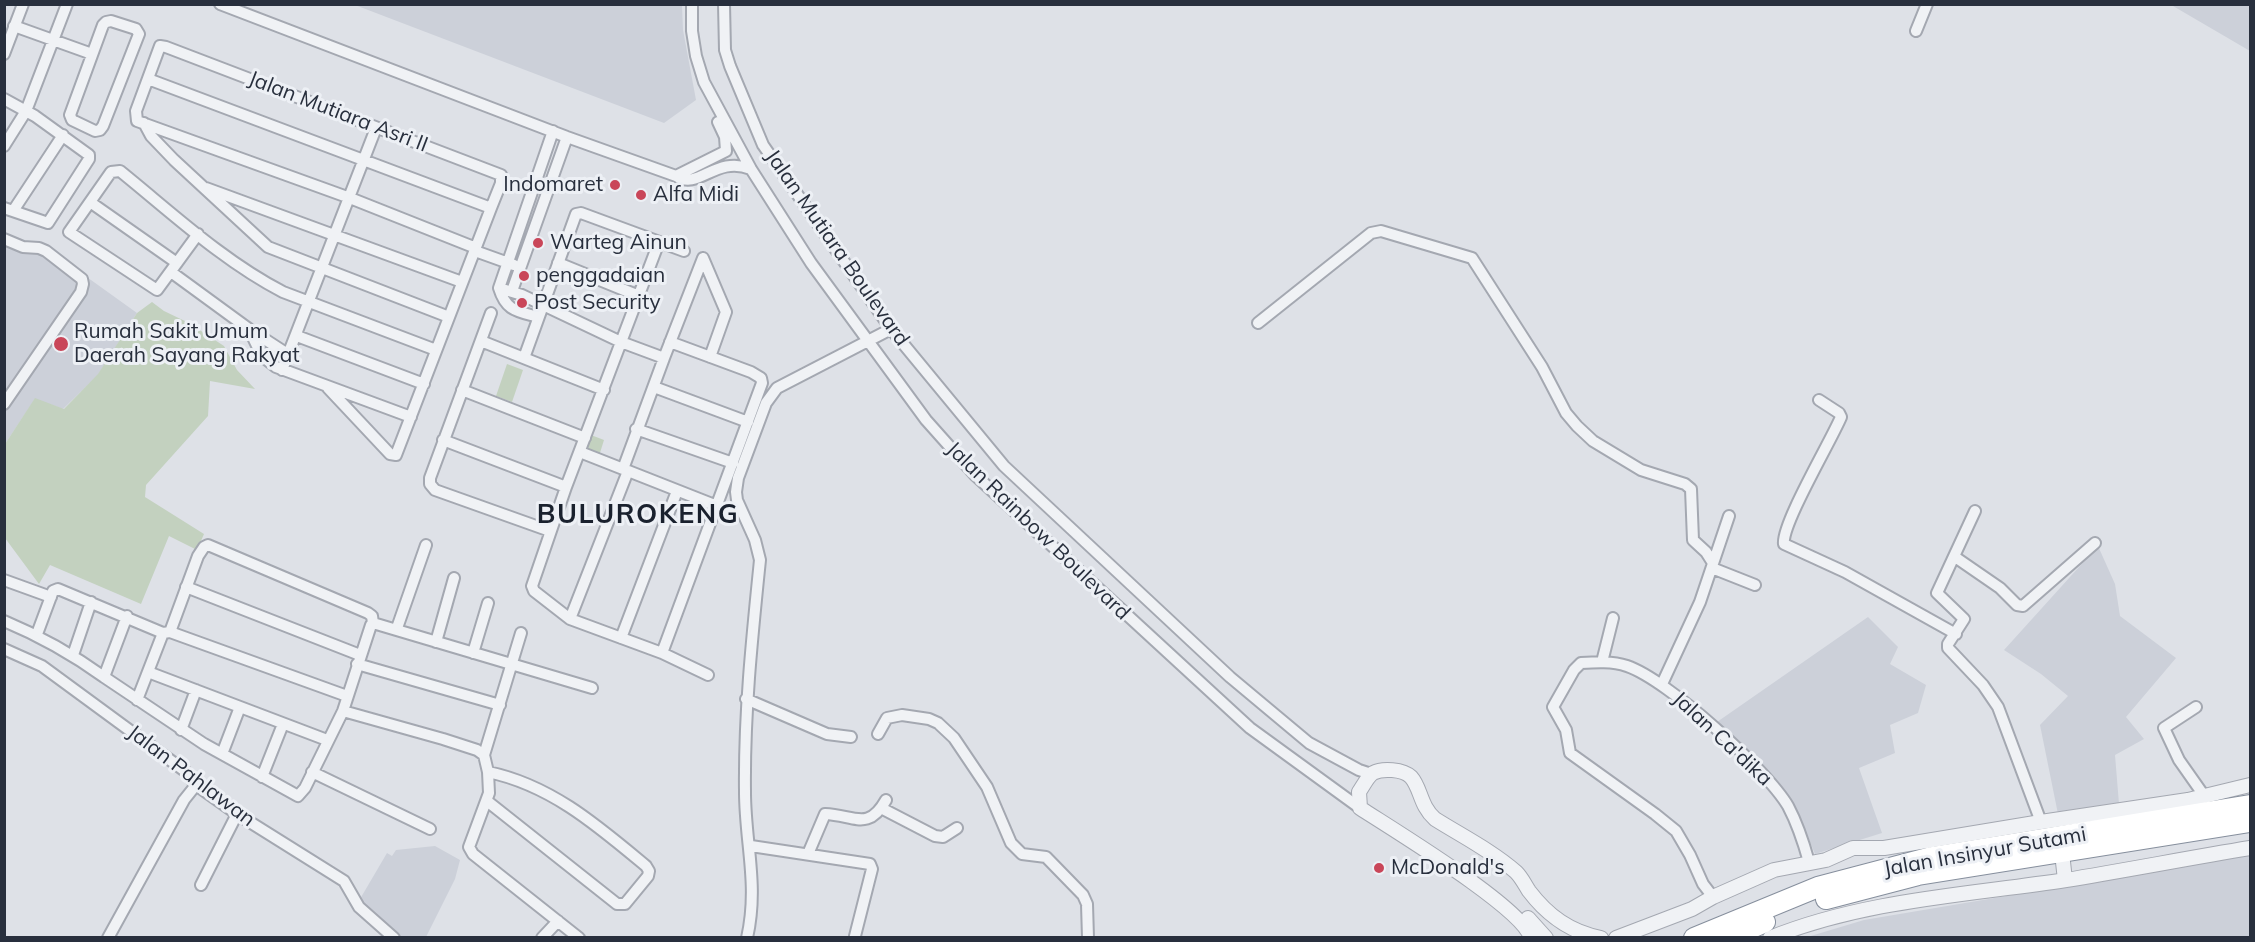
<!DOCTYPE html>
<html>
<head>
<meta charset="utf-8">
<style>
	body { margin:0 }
	#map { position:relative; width:2255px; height:942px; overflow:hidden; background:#dee1e7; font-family:Mulish,sans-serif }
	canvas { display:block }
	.frame { position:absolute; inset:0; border:6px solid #282f3d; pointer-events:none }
</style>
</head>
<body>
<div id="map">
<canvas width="2255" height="942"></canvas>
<div class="frame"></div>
</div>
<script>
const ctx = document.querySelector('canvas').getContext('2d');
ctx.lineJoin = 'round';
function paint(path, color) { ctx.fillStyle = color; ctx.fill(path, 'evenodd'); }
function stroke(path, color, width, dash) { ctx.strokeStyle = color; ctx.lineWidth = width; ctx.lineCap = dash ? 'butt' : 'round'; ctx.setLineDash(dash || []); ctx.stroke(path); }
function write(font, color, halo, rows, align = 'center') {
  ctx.font = font + ' Mulish,sans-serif'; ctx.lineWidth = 6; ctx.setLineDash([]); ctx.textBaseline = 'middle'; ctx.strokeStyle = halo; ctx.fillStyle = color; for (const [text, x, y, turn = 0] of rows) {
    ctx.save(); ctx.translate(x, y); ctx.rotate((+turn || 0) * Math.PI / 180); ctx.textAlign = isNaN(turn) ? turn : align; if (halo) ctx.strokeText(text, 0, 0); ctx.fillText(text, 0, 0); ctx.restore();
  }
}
paint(new Path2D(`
	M355,5H682L683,30L696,100L664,123Z
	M2173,5H2250V51L2173,6Z
	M5,233L22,239L91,280L137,313L98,375L63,409L35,399L5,444Z
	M2098,546L2115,584L2120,616L2176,658L2126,717L2144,739L2115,755L2119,804L2058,814L2040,725L2068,696L2041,674L2004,650Z
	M1868,617L1898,647L1890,664L1926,685L1918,713L1890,725L1895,753L1859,768L1882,833L1815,854L1799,816L1770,773L1717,722Z
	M435,846L460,860L455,879L426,937H399L360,899L387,853L392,856L396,850Z
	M2250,855V937L1804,938L1864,920Z`), '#ccd0d9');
paint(new Path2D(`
	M152,302L164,311L189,323L224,346L237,370L255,389L210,381L208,416L146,485L145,497L204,534L197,550L169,536L141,604L50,565L39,584L5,538V444L35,398L64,409L98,374L137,313Z
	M507,364L523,370L512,402L496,396Z
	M591,435L604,440L599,456L586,451Z`), '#c3d1bf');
const minor = new Path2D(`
	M220,4L567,137L676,176C699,191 715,155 751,169
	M692,4V31L696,56L704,82L751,169L811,263L926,420L975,475L1250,728L1360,808
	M724,4L725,50L730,66L763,145L891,329L1004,466L1230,677L1309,743L1359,770L1371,774
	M111,21L136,29L139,34L103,126L100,130L95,131L72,120L70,115L103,25L106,22Z
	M14,26L92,54
	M1916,31L1927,4
	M4,54L23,4
	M148,79L491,208
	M4,99L35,116L89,155V159L48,223L4,208
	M144,123L151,136L174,160L268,247L449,317
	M4,146L26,111L67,4
	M676,176L726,151L725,137L718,122
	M206,188L462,282
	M90,202L177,263
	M13,211L63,135
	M198,234L157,290L69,232L111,172L120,171C172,213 223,261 283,292L436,350
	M4,239L23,247L39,248L46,251L82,279L83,284L81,292L4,404
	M659,242L566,487L532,586L534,591L570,619L662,653L762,383L761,378L751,372L670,342
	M475,251L514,265
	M703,258L726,312L710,357
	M558,263L639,296
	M171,272L249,329L289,355
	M499,288L522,295L621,342L664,358L703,258
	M512,291L567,137
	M491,313L430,478V484L435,490L550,531
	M538,317C517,311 506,311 499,288L553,131
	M1258,323L1371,233L1381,231L1472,258L1542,367L1566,413L1577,426L1593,441L1641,470L1685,484L1691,489L1693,540L1706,552L1713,563
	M249,329L262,356L276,367L411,417
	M297,336L424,384
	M481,341L604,390
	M524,358L576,214L581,213L684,251
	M282,370L376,128
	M654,387L748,422
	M328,388L390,454L396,455L491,208L501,183V175L166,47L160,46L136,111L137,121L350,198L476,248
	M462,390L585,438
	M1819,400L1839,413L1841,417C1831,441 1781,525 1784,544L1845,572L1956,634
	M636,429L733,463
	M443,440L566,487
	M580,452L717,506
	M623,469L664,358
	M1975,511L1937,593L1964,619L1948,644V648L1983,685L1998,707L2041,822
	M1955,557L2000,588L2017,605L2023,606L2095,543
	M1712,568L1755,585
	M4,580L51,597
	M186,587L360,655
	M127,616L104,677L204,744L298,796L305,788L343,711L371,625L373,623L592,688
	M570,619L628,471
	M4,621C40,636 72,654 104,677
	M397,628L426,545
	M170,632L347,696
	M521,633L484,755L488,772L489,793L469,847L473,854L579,938
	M37,634L53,591L58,589L163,633
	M621,638L677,491
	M436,642L454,578
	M4,649L42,666L185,771L196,785L237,814L344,881L359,907L394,938
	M473,653L488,603
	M662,653L708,675
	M73,655L91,602
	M1602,662L1613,618
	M357,664L500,705
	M148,672L327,740
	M1662,684L1700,602L1729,516
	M746,699L827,734L851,737
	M137,700L163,633L170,632L198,556L204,547L208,545L368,613L372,616L373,623
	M2196,707L2164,728L2179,760L2205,797
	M343,711L443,739L477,750L484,755
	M181,730L196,690
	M878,734L887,718L902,715L929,719L938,723L954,738L987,787L1011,843L1022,854L1046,857L1083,895L1087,904L1088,938
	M222,754L240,707
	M312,772L430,829
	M262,777L283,724
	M487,801L617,904H625L648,876L649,871L646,866C598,826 551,785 488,772
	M881,808L935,836L943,837L957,828
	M751,846L870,864L872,869L855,936
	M808,854L825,814C854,815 868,832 886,800
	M201,885L237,814
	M1713,897L1703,884L1690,855L1676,831L1655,814L1570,753L1566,730L1553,707L1574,670L1581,663C1596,662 1612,661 1627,666C1668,680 1766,769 1788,806C1797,823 1804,844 1809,862
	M108,938L184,800L196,785
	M542,938L558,921
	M747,938C759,885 745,843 745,792C744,714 752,638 760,560L755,540L737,500L736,492L738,478L766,403L777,388L891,329`);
const tertiary = new Path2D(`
	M2063,862L2065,880
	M1528,918L1546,938
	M1531,938C1523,908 1392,829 1360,808L1359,792C1363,786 1368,776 1373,773C1382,768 1403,769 1411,777C1421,788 1420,806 1435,819C1462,836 1492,851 1516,872C1522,878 1525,885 1529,891C1548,916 1570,932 1601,938
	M1616,938L1692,909L1713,897L1774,870L1826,860L1853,848H1884L2041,822L2188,800L2250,785
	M1770,938C1864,900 1967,895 2066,880C2127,870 2189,858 2250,848`);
const motorway = new Path2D(`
	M1826,899L1918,875L2250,822
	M1694,938L1818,887L1932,857L2250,805
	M1729,938L1765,922`);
stroke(minor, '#a4a8b1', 14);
stroke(tertiary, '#a4a8b1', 16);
stroke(motorway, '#868f9d', 22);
stroke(minor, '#f0f2f5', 10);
stroke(tertiary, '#f0f2f5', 14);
stroke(motorway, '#fff', 20);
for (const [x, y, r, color] of [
	[615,185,6,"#c94659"],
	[641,195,6,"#c94659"],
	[538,243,6,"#c94659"],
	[524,276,6,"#c94659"],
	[522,303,6,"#c94659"],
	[61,344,8,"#c94659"],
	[1379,868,6,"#c94659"]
]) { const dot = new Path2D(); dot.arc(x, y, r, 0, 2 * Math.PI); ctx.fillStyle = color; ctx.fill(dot); stroke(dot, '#edf0f5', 2); }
write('21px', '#282f3d', '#edf0f5', [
	["Jalan Mutiara Asri II",338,112,21],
	["Jalan Mutiara Boulevard",837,248,55],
	["Jalan Rainbow Boulevard",1038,531,44],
	["Jalan Ca'dika",1722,739,43],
	["Jalan Pahlawan",191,776,37],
	["Jalan Insinyur Sutami",1985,852,-10]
]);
write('21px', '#282f3d', '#edf0f5', [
	["Indomaret",603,185,"right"],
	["Alfa Midi",653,195],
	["Warteg Ainun",550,243],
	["penggadaian",536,276],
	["Post Security",534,303],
	["Rumah Sakit Umum",74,332],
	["Daerah Sayang Rakyat",74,356],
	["McDonald's",1391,868]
], 'left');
ctx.letterSpacing = '1.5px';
write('bold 27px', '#1a212e', '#edf0f5', [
	["BULUROKENG",638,515]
]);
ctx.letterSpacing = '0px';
</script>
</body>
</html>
